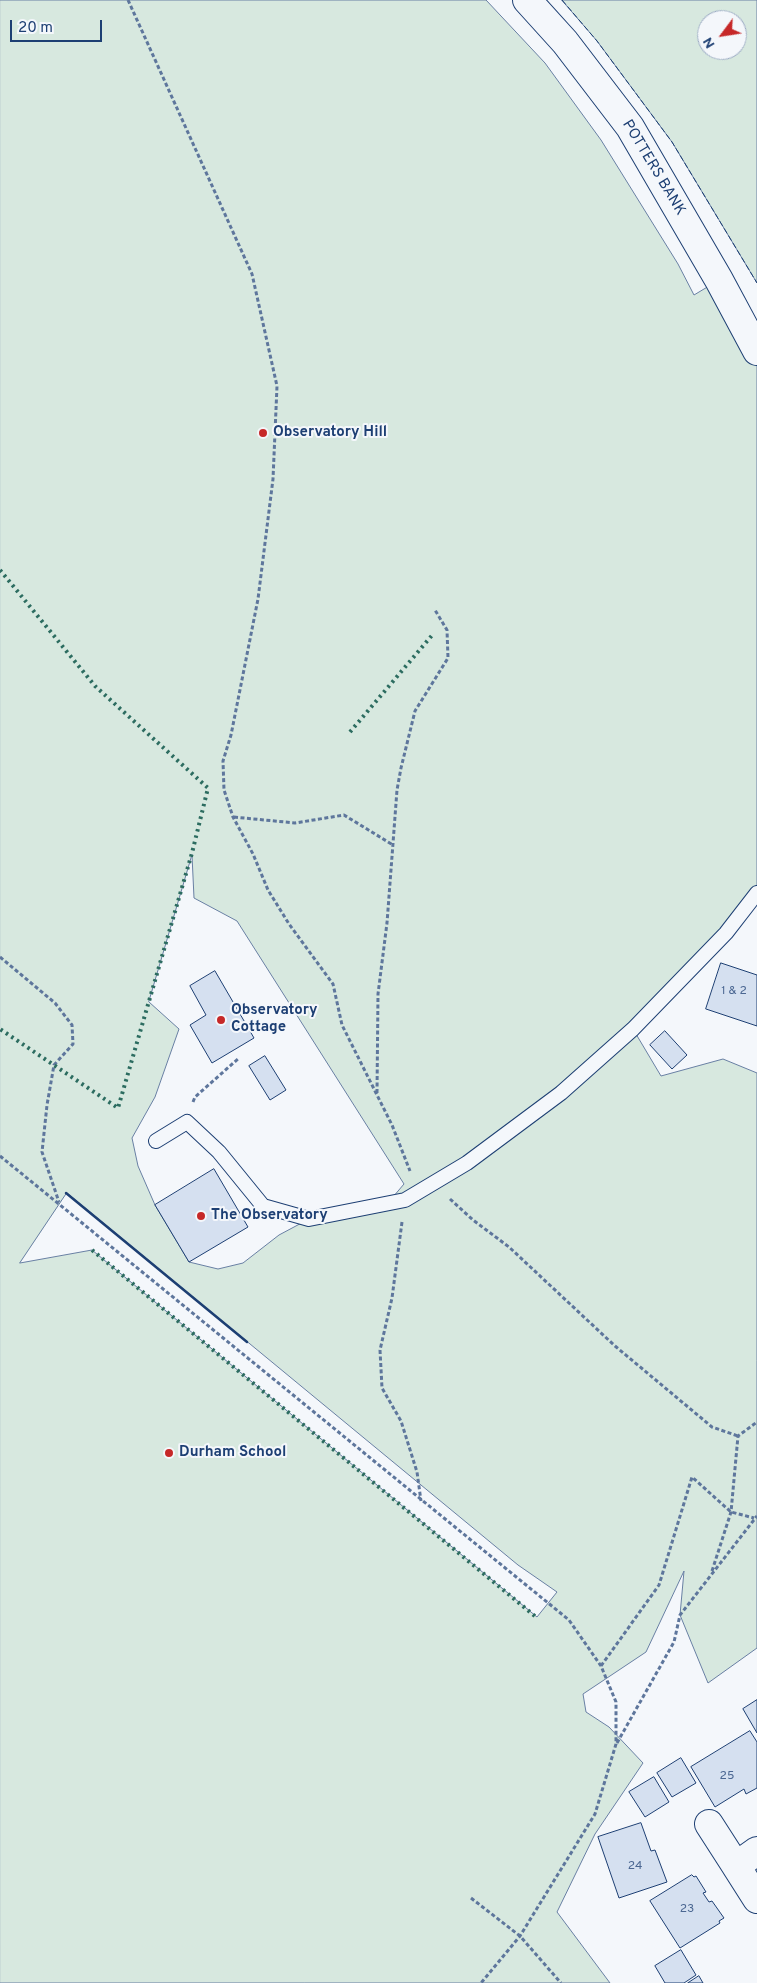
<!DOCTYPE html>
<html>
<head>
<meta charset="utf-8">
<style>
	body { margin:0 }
	#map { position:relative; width:757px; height:1983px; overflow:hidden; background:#f4f7fb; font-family:Overpass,sans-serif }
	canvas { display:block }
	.north { position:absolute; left:697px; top:10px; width:50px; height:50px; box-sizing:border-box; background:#f4f7fb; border:1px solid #9eadc5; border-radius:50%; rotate:239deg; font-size:14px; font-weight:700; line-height:20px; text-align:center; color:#1d3f73 }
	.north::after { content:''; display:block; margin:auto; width:18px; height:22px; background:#c62828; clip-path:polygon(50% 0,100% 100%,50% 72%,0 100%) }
	.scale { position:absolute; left:10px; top:20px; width:92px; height:22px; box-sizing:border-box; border:2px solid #1d3f73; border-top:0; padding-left:6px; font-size:15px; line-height:18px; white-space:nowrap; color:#1d3f73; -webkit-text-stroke:4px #f4f7fb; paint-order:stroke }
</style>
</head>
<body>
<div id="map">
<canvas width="757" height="1983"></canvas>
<div class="north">N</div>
<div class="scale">20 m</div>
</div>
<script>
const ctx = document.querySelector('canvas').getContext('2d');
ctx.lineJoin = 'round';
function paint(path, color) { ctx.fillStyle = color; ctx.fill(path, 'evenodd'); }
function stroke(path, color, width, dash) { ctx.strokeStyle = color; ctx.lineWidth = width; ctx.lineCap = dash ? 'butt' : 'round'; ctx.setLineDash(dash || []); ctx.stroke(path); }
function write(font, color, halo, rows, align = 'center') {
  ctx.font = font + ' Overpass,sans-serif'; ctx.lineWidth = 4; ctx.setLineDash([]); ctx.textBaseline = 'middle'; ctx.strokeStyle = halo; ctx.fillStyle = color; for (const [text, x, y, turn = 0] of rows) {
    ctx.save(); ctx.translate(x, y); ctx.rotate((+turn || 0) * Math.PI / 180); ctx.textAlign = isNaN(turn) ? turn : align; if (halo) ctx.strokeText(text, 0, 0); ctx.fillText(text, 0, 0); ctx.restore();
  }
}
const green = new Path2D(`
	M0,0H486L545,63L601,140L678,264L694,295L719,280L757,351V893L633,1029L661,1076L723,1059L757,1073V1648L708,1683L680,1615L684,1571L646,1652L583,1694L586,1712L609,1727L643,1763L595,1834L557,1912L610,1983H0ZM192,855L194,898L237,921L404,1184L387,1204L309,1219L279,1235L243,1263L218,1269L189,1262L155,1205L138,1166L132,1138L155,1097L179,1029L149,1002ZM67,1193L518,1565L557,1592L537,1617L92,1250L20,1263Z
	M562,0H757V283L672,142L597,41ZM707,20H737V50H707Z`);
paint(green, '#d7e8df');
stroke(green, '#687fa3', 1);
const building = new Path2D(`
	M721,963L757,975V1026L706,1009Z
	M215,971L254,1038L212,1063L190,1025L206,1015L190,986Z
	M665,1031L687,1055L672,1069L650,1045Z
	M265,1056L286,1090L270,1100L249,1066Z
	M214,1169L248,1227L189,1262L155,1205Z
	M757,1700V1733L743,1709Z
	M750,1731L757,1742V1788L746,1794L744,1789L715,1807L691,1767Z
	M681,1758L696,1783L672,1797L657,1773Z
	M654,1777L669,1802L645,1817L629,1792Z
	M641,1823L651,1851L655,1850L667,1882L619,1898L598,1837Z
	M692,1875L694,1877L696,1876L706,1892L703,1893L709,1902L712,1901L724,1918L719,1921L720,1923L680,1948L650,1901Z
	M681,1950L696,1975L684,1983H665L655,1966Z
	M699,1976L703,1983H688Z`);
paint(building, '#d5e0f0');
stroke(building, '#1d3f73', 1);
const service = new Path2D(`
	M156,1141L187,1122L219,1152L263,1206L309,1219L405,1200L467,1163L561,1093L633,1029L726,933L757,893`);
const minor = new Path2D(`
	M709,1824L736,1866
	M757,1851L736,1866L757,1899`);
const tertiary = new Path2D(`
	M527,0L565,42L630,127L719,280L757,351`);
stroke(service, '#1d3f73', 16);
stroke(minor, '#1d3f73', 30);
stroke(tertiary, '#1d3f73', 30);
stroke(new Path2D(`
	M128,0L252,274L277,386L273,479L258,599L231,735L223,761L224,790L233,817L253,854L268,890L289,924L333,984L342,1025L392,1125L410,1171
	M234,817L295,823L344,815L393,845
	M0,957L55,1003L72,1025L73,1044L54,1065L47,1105L42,1152L59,1202
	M377,1093L378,994L387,923L397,790L401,768L415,711L448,658L447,630L435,610
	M193,1102L195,1097L239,1058
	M0,1156L569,1620L601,1666L616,1702V1744L595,1814L520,1936L481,1983
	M450,1199L473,1220L509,1247L615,1346L712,1427L738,1436
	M402,1222L392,1298L380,1350L382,1388L401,1421L417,1472L421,1501
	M712,1571L731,1512L738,1436L757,1422
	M601,1666L659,1585L692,1477L731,1512L754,1518
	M617,1743L674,1642L680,1615L757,1516
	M471,1898L520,1936L561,1983`), '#5e769c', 3, [4, 2.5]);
stroke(service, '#f4f7fb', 14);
stroke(minor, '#f4f7fb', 28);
stroke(tertiary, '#f4f7fb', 28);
stroke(new Path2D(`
	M0,570L95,686L208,788L192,853L118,1108L0,1029
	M350,732L434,633
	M92,1250L536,1617`), '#2c6c60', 4, [2.5, 4]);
stroke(new Path2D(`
	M562,0L597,41L672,142L757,283`), '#1d3f73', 1, [6, 2.5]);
stroke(new Path2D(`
	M66,1193L247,1342`), '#1d3f73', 2.5);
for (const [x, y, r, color] of [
	[263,433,5,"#c62828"],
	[221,1020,5,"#c62828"],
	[201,1216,5,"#c62828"],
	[169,1453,5,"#c62828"]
]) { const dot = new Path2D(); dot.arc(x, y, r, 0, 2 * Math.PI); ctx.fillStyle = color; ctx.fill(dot); stroke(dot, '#f4f7fb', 2); }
write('12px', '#4b6792', null, [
	["1 & 2",734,992],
	["25",727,1777],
	["24",635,1867],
	["23",687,1910]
]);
write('15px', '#1d3f73', '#f4f7fb', [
	["POTTERS BANK",653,168,59]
]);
write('bold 15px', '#1d3f73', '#f4f7fb', [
	["Observatory Hill",273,433],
	["Observatory",231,1011],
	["Cottage",231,1028],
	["The Observatory",211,1216],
	["Durham School",179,1453]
], 'left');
</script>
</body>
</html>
